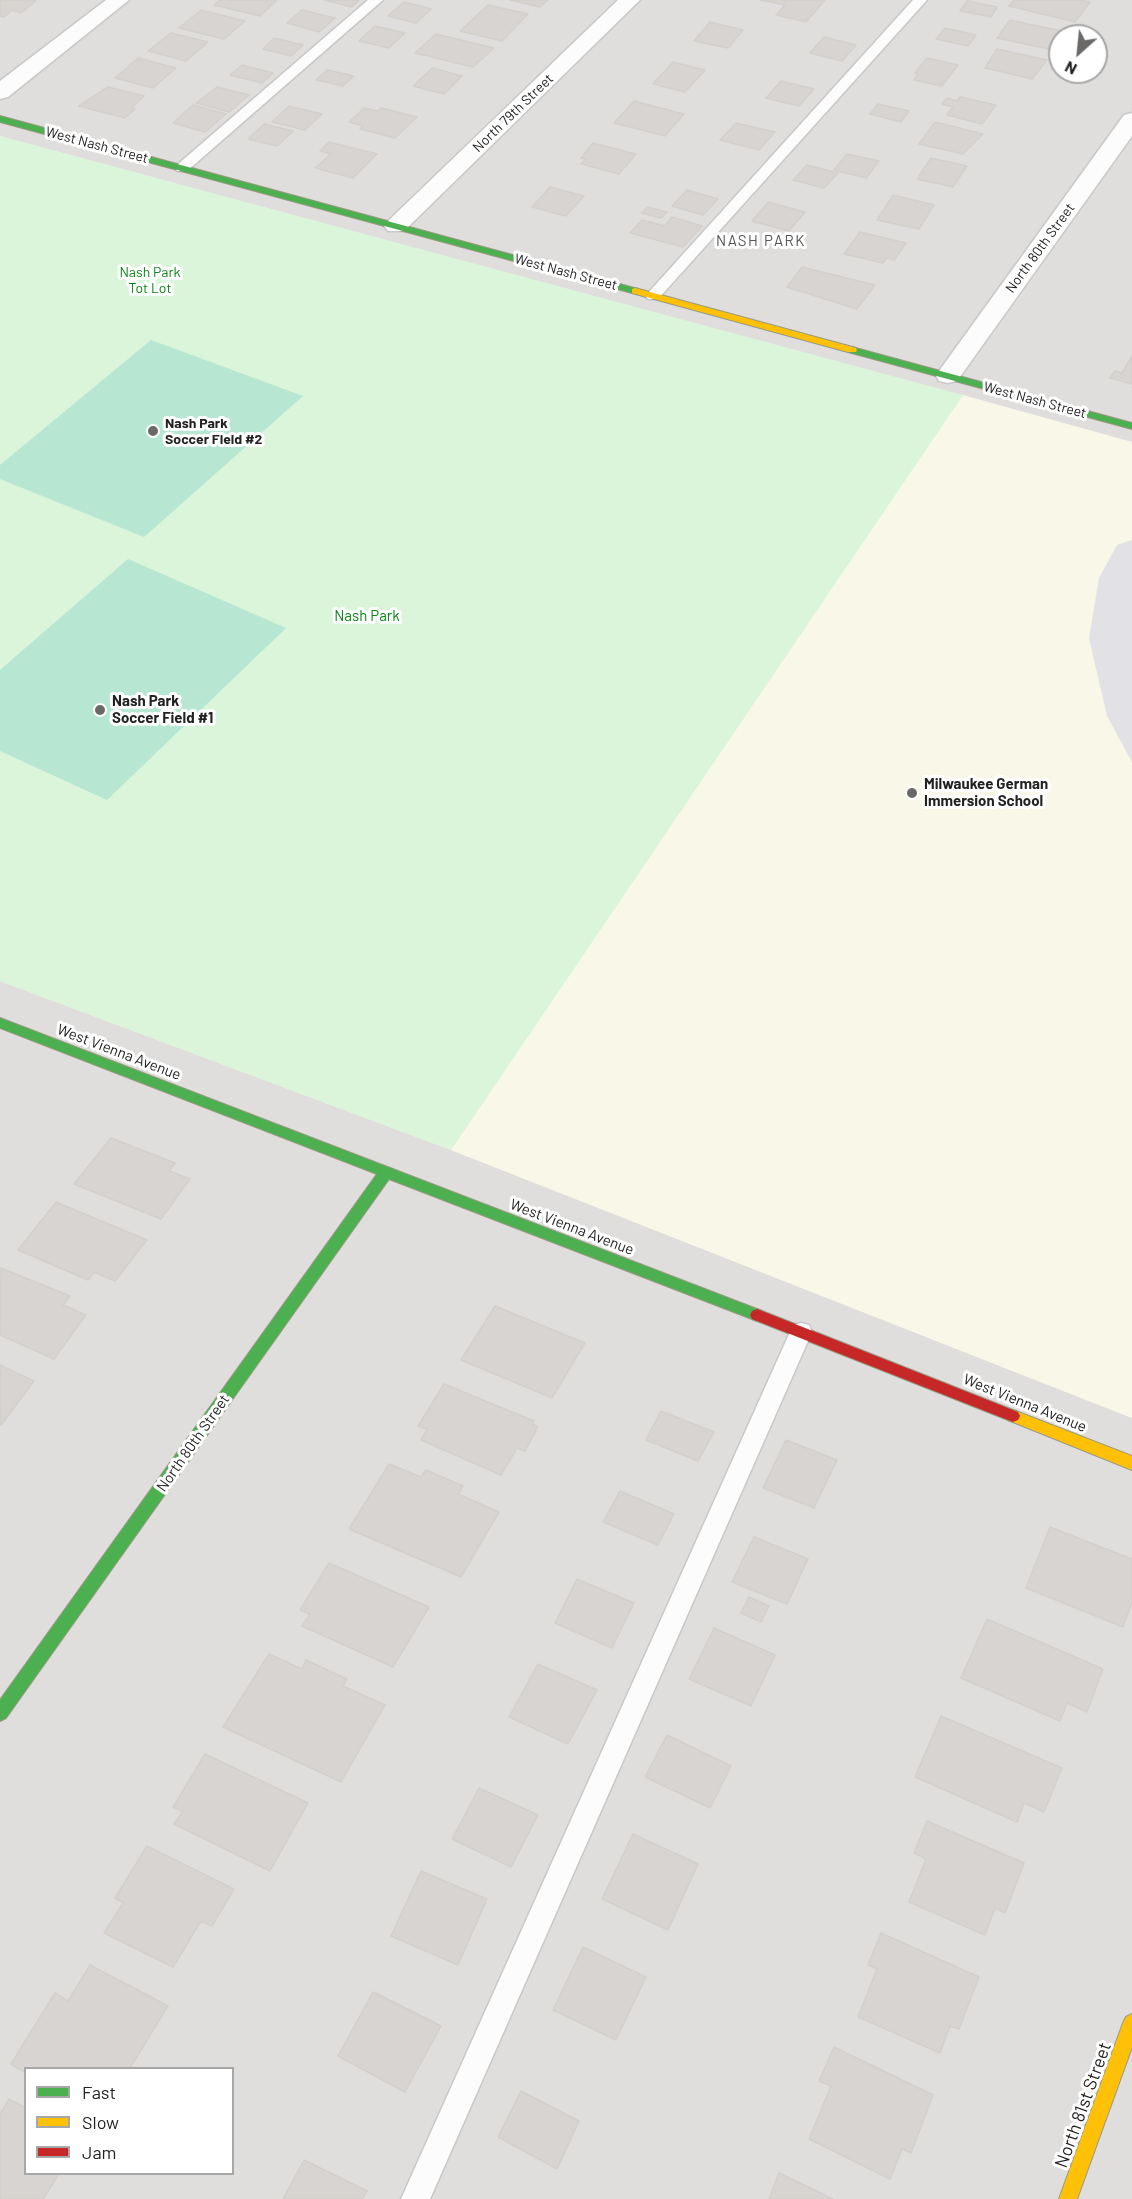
<!DOCTYPE html>
<html>
<head>
<meta charset="utf-8">
<style>
	body { margin:0 }
	#map { position:relative; width:1132px; height:2199px; overflow:hidden; background:#f0eeeb; font-family:Barlow,sans-serif }
	canvas { display:block }
	.legend { position:absolute; left:24px; top:2067px; width:210px; height:108px; box-sizing:border-box; background:#fff; border:2px solid #a7a7a7; margin:0; padding:8px 10px; list-style:none; font-size:18px; color:#222 }
	.legend li { display:flex; align-items:center; gap:12px; height:30px }
	.legend b { width:30px; border:2px solid #a7a7a7 }
	.north { position:absolute; left:1048px; top:24px; width:60px; height:60px; box-sizing:border-box; background:#fff; border:2px solid #a7a7a7; border-radius:50%; rotate:207deg; font-size:16px; font-weight:700; line-height:24px; text-align:center; color:#222 }
	.north::after { content:''; display:block; margin:auto; width:21px; height:27px; background:#6a6968; clip-path:polygon(50% 0,100% 100%,50% 72%,0 100%) }
</style>
</head>
<body>
<div id="map">
<canvas width="1132" height="2199"></canvas>
<ul class="legend">
<li><b style="height:8px;background:#4caf50"></b>Fast</li>
<li><b style="height:8px;background:#ffc107"></b>Slow</li>
<li><b style="height:8px;background:#c62828"></b>Jam</li>
</ul>
<div class="north">N</div>
</div>
<script>
const ctx = document.querySelector('canvas').getContext('2d');
ctx.lineJoin = 'round';
function paint(path, color) { ctx.fillStyle = color; ctx.fill(path, 'evenodd'); }
function stroke(path, color, width, dash) { ctx.strokeStyle = color; ctx.lineWidth = width; ctx.lineCap = dash ? 'butt' : 'round'; ctx.setLineDash(dash || []); ctx.stroke(path); }
function write(font, color, halo, rows, align = 'center') {
  ctx.font = font + ' Barlow,sans-serif'; ctx.lineWidth = 6; ctx.setLineDash([]); ctx.textBaseline = 'middle'; ctx.strokeStyle = halo; ctx.fillStyle = color; for (const [text, x, y, turn = 0] of rows) {
    ctx.save(); ctx.translate(x, y); ctx.rotate((+turn || 0) * Math.PI / 180); ctx.textAlign = isNaN(turn) ? turn : align; if (halo) ctx.strokeText(text, 0, 0); ctx.fillText(text, 0, 0); ctx.restore();
  }
}
paint(new Path2D(`
	M0,0H1132V442L0,136ZM1060,36H1096V72H1060Z
	M0,981L451,1150L1132,1418V2199H0ZM26,2068H232V2174H26Z`), '#dfdedc');
paint(new Path2D(`
	M963,395L1132,442V1418L451,1150Z`), '#f8f7e8');
paint(new Path2D(`
	M0,136L963,395L451,1150L0,981Z`), '#daf5da');
paint(new Path2D(`
	M151,340L303,396L144,537L0,479V465Z
	M128,559L286,628L107,800L0,751V670Z`), '#b7e6d2');
paint(new Path2D(`
	M1132,540V762L1107,716L1089,638L1099,578L1117,545Z`), '#e2e1e5');
const building = new Path2D(`
	M0,0H32L36,1L21,13L12,10L4,17L0,16Z
	M220,0H277L260,16L214,5Z
	M324,0H359L352,7Z
	M510,0H548L540,7Z
	M760,0H825L806,22L776,15L785,5Z
	M1014,0H1079L1090,2L1075,22L1009,6Z
	M967,1L997,7L991,17L960,11Z
	M404,2L431,9L416,23L388,16Z
	M488,5L528,14L502,41L460,31Z
	M201,10L245,21L224,39L179,28Z
	M302,10L335,18L319,32L287,23Z
	M1010,20L1066,32L1060,36L1056,46L1051,45L1049,49L997,38Z
	M710,22L743,30L728,48L694,41Z
	M375,26L405,33L389,48L359,41Z
	M945,28L976,35L968,46L936,39Z
	M171,33L208,42L186,61L148,51Z
	M436,34L494,48L473,67L415,53Z
	M824,37L856,45L842,61L810,53Z
	M274,38L303,45L291,56L263,49Z
	M997,49L1047,60L1032,79L985,68Z
	M138,58L176,68L153,88L115,78Z
	M927,58L958,65L942,86L914,80L918,74L915,73Z
	M673,62L705,70L685,92L653,84Z
	M242,65L273,73L262,83L230,75Z
	M432,68L462,76L444,94L413,86Z
	M327,70L354,76L343,86L316,80Z
	M781,81L814,89L799,106L766,98Z
	M108,87L144,96L131,108L135,109L125,118L79,106Z
	M217,87L249,95L229,112L196,103Z
	M960,97L996,105L982,124L947,115L953,107L942,104L947,98L957,101Z
	M634,101L684,114L665,136L614,123Z
	M878,104L909,111L901,122L870,114Z
	M193,105L226,114L205,132L173,123Z
	M289,106L322,114L305,130L272,122Z
	M364,108L378,111L381,108L417,117L395,138L360,129L363,126L349,122Z
	M935,122L983,134L963,154L919,144Z
	M736,123L775,132L759,150L720,140Z
	M264,124L293,131L277,146L248,139Z
	M329,142L377,154L353,178L315,168L331,154L320,151Z
	M593,143L636,154L619,174L581,164L586,159L581,158Z
	M847,154L879,161L866,178L834,170Z
	M931,158L967,166L953,187L917,179Z
	M807,165L838,173L824,188L793,180Z
	M550,187L584,196L566,216L532,207Z
	M687,190L718,199L703,215L672,206Z
	M893,195L934,205L919,229L877,220Z
	M768,202L805,212L789,231L752,221Z
	M648,207L667,212L661,218L642,213Z
	M672,217L702,226L683,247L630,233L642,220L665,226Z
	M860,232L906,243L894,260L887,258L883,263L844,254Z
	M802,267L875,285L857,309L787,287Z
	M1132,356V384L1110,378L1115,371L1122,373Z
	M111,1138L175,1163L169,1171L190,1179L161,1219L74,1184Z
	M56,1202L147,1240L115,1281L94,1272L88,1280L18,1250Z
	M1,1268L70,1296L63,1305L86,1315L54,1359L0,1335Z
	M495,1306L585,1343L552,1398L461,1360Z
	M0,1365L34,1381L1,1425H0Z
	M444,1384L534,1421L532,1424L538,1427L525,1451L517,1448L501,1475L421,1440L427,1429L418,1426Z
	M661,1411L714,1432L698,1461L646,1440Z
	M786,1440L837,1460L814,1508L763,1488Z
	M389,1464L421,1477L426,1470L463,1486L458,1494L499,1512L461,1577L349,1529Z
	M620,1491L674,1514L658,1545L603,1522Z
	M1050,1527L1132,1559V1602L1123,1627L1026,1588Z
	M754,1537L808,1559L787,1604L732,1582Z
	M329,1563L429,1607L393,1667L302,1626L310,1614L300,1610Z
	M577,1579L634,1603L612,1648L555,1623Z
	M749,1597L769,1606L761,1622L741,1613Z
	M987,1619L1103,1669L1087,1712L1067,1703L1060,1721L961,1678Z
	M714,1628L775,1655L751,1706L689,1679Z
	M269,1654L302,1669L306,1660L347,1679L343,1686L385,1705L341,1782L223,1727Z
	M538,1664L597,1690L568,1744L509,1717Z
	M941,1716L1062,1768L1044,1812L1024,1803L1017,1822L915,1777Z
	M667,1735L731,1766L710,1808L645,1777Z
	M205,1754L308,1803L270,1871L174,1824L183,1811L173,1807Z
	M479,1788L538,1815L511,1867L452,1839Z
	M927,1821L1024,1863L1005,1913L995,1908L985,1935L909,1902L926,1859L914,1853Z
	M633,1834L698,1864L668,1930L602,1899Z
	M147,1846L234,1889L212,1926L201,1921L173,1967L104,1933L123,1903L115,1898Z
	M421,1871L487,1899L458,1965L391,1936Z
	M881,1933L979,1977L959,2029L950,2026L940,2053L858,2017L877,1969L868,1965Z
	M583,1947L646,1977L616,2040L553,2010Z
	M90,1965L168,2006L130,2068H26V2073L11,2064L55,1993L68,2001Z
	M373,1992L441,2026L405,2092L338,2056Z
	M834,2047L933,2095L911,2153L902,2149L890,2179L809,2139L831,2086L819,2081Z
	M521,2091L579,2121L557,2169L498,2137Z
	M9,2099L26,2108V2174H59L43,2199H0V2114Z
	M304,2160L367,2191L362,2199H283Z
	M779,2173L833,2199H769Z`);
paint(building, '#d7d4d2');
stroke(building, '#d3d0cc', 1.5);
const lane = new Path2D(`
	M368,0H383L187,171H177L175,168L177,165Z
	M913,0H927L658,299H648L645,296L648,293Z
	M801,1323L809,1325L812,1332L430,2199H401L790,1332L793,1325Z`);
const street = new Path2D(`
	M106,0H129L8,97L0,99V81Z
	M618,0H640L404,231H388L384,226L388,221Z
	M1132,113V136L957,381L948,383L939,381L936,376L939,371L1124,115Z`);
const fast = new Path2D(`
	M0,116L638,289L640,291L632,293L0,122Z
	M852,347L1132,423V429L848,352L847,350Z
	M0,1018L762,1311L764,1315L762,1319L757,1321L752,1319L389,1179L6,1718L0,1721V1700L377,1174L0,1028Z`);
const slow = new Path2D(`
	M635,288L856,348L857,350L856,352H848L632,293V289Z
	M1013,1410L1132,1456V1470L1008,1420L1006,1416L1008,1412Z
	M1132,2014V2047L1077,2199H1059L1123,2023L1126,2017Z`);
const jam = new Path2D(`
	M757,1309L1018,1412L1020,1416L1018,1420L1013,1422L1008,1420L752,1319L750,1315L752,1311Z`);
stroke(lane, '#c9c8c7', 3);
stroke(street, '#c9c8c7', 3);
stroke(fast, '#999a82', 2);
stroke(slow, '#999a82', 2);
stroke(jam, '#999a82', 2);
paint(lane, '#fdfcfc');
paint(street, '#fdfcfc');
paint(fast, '#4caf50');
paint(slow, '#ffc107');
paint(jam, '#c62828');
for (const [x, y, r, color] of [
	[153,431,6,"#6a6968"],
	[100,710,6,"#6a6968"],
	[912,793,6,"#6a6968"]
]) { const dot = new Path2D(); dot.arc(x, y, r, 0, 2 * Math.PI); ctx.fillStyle = color; ctx.fill(dot); stroke(dot, '#fff', 2); }
write('14px', '#222', '#fff', [
	["North 79th Street",513,113,-44],
	["West Nash Street",97,145,15],
	["North 80th Street",1040,248,-54],
	["West Nash Street",566,272,15],
	["West Nash Street",1035,400,15]
]);
write('14px', '#0c8416', '#fff', [
	["Nash Park",150,272],
	["Tot Lot",150,288]
]);
write('bold 14px', '#222', '#fff', [
	["Nash Park",165,423],
	["Soccer Field #2",165,439]
], 'left');
ctx.letterSpacing = '1.5px';
write('15px', '#555', '#fff', [
	["NASH PARK",761,241]
]);
ctx.letterSpacing = '0px';
write('15px', '#0c8416', '#fff', [
	["Nash Park",367,616]
]);
write('bold 15px', '#222', '#fff', [
	["Nash Park",112,701],
	["Soccer Field #1",112,718],
	["Milwaukee German",924,784],
	["Immersion School",924,801]
], 'left');
write('15px', '#222', '#fff', [
	["West Vienna Avenue",119,1052,21],
	["West Vienna Avenue",572,1227,21],
	["West Vienna Avenue",1025,1403,22],
	["North 80th Street",193,1443,-55]
]);
write('18px', '#222', '#fff', [
	["North 81st Street",1083,2105,-70]
]);
</script>
</body>
</html>
